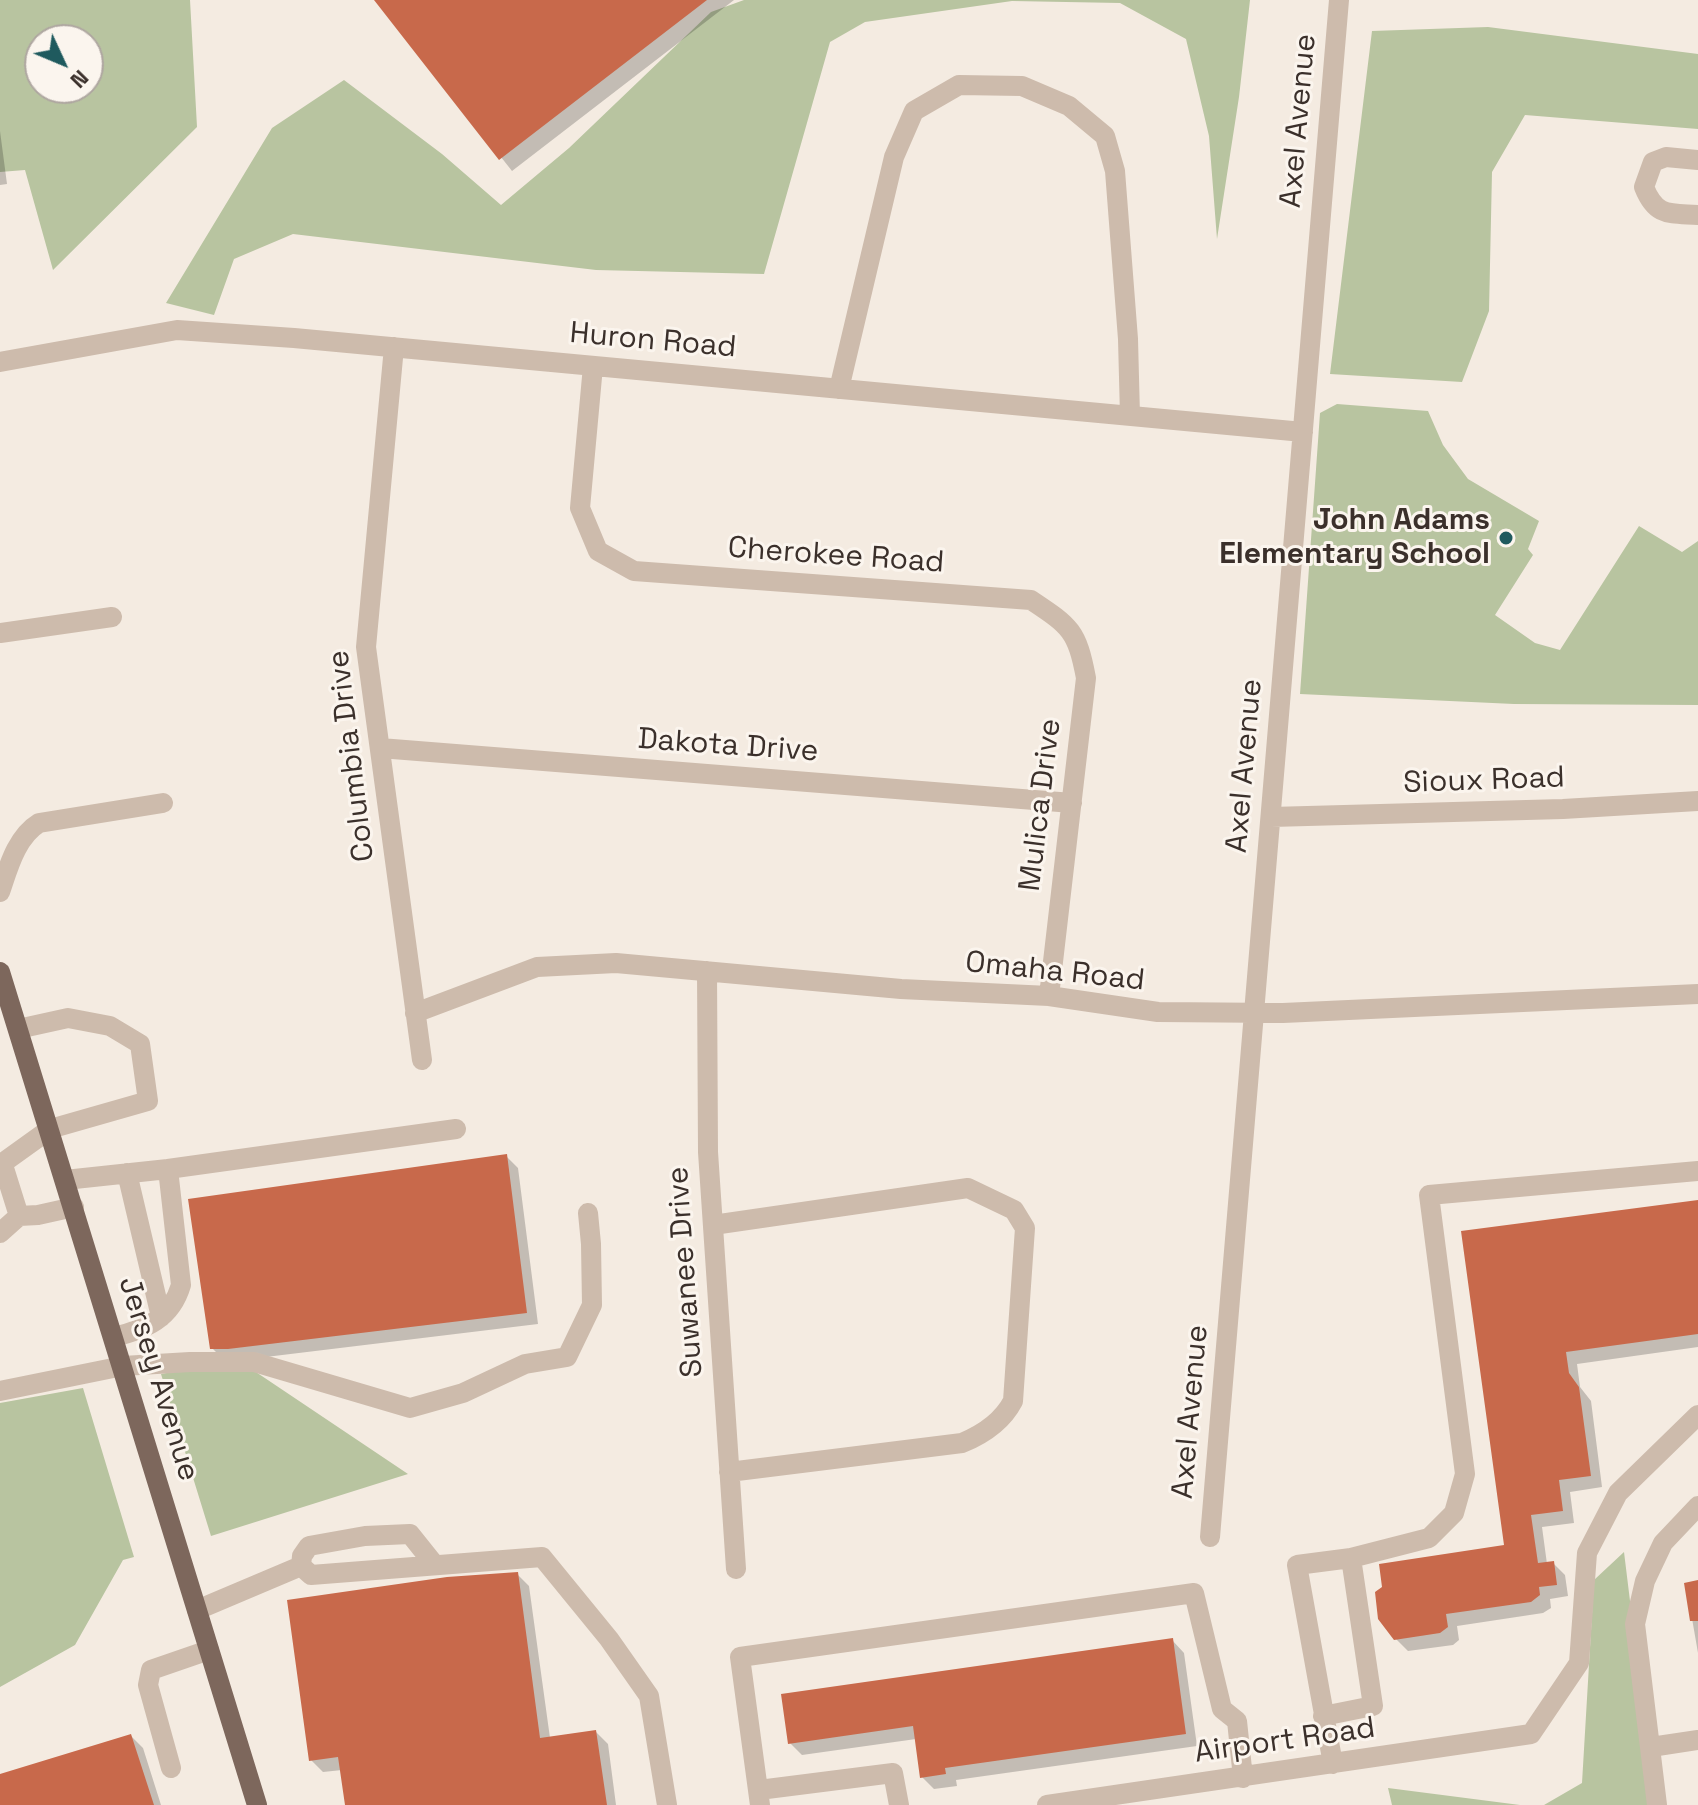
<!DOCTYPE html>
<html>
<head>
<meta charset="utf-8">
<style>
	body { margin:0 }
	#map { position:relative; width:1698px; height:1805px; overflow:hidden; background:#f4ebe1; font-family:"Space Grotesk",sans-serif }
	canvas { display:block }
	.north { position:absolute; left:24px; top:24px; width:80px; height:80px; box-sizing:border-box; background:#fbf5ee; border:2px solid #aea6a0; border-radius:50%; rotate:134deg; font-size:22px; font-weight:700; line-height:32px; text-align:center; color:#3b302b }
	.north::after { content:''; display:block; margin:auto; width:28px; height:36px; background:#1f5a5e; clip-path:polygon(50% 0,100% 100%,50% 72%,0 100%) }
</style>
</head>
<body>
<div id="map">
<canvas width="1698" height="1805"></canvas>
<div class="north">N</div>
</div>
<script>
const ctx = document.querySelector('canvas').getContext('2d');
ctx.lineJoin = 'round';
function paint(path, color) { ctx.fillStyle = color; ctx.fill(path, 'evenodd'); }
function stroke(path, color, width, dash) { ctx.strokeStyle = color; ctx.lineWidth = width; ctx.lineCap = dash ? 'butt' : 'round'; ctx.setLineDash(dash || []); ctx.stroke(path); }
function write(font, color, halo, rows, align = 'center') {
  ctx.font = font + ' "Space Grotesk",sans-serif'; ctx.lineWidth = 6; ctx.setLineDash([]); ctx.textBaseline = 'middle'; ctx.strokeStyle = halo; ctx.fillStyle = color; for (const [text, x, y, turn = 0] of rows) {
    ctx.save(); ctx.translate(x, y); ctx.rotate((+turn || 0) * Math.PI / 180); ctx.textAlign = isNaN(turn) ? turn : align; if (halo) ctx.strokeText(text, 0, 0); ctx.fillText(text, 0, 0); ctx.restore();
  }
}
paint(new Path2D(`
	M0,0H190L197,127L53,270L25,170L0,172ZM40,40H88V88H40Z
	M744,0H1250L1239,97L1217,239L1209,136L1186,39L1120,3L1012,1L865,22L830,42L764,274L596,270L293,234L234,259L214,315L166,303L272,128L344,80L442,154L501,205L569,148L711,12Z
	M1488,27L1698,54V129L1525,115L1492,172L1489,311L1462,382L1330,374L1372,31Z
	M1337,404L1428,411L1443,445L1468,479L1539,521L1528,549L1533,555L1495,615L1535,643L1560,650L1639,526L1682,552L1698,541V705L1514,704L1300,694L1320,413Z
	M238,1360L408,1474L211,1536L161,1374Z
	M83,1388L134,1557L123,1560L75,1645L0,1687V1403Z
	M1624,1552L1655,1805H1544L1582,1783L1594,1580Z
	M1388,1788L1520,1805H1392Z`), '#b8c4a0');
paint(new Path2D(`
	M377,0H734L512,171Z
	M0,131L7,184L0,185Z
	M506,1156L518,1168L538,1324L241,1360H224L212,1348Z
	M1698,1202V1347L1577,1364L1580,1387L1591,1401L1602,1487L1570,1492L1574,1523L1542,1527L1547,1564L1553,1563L1565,1575L1568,1596L1550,1599L1551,1608L1543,1613L1457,1626L1459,1640L1453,1645L1408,1651L1395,1638L1506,1547L1463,1233Z
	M517,1574L529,1586L550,1738L596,1732L608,1744L616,1805H347L342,1770L323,1772L311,1760Z
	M1698,1582V1653L1686,1584Z
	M1172,1640L1184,1653L1197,1746L956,1780L957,1786L934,1789L922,1777L916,1739L802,1755L790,1743Z
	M131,1736L143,1748L161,1805H0V1776Z`), '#0003');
paint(new Path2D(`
	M374,0H707L499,160Z
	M507,1154L527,1313L228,1349H210L188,1199Z
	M1698,1200V1334L1566,1352L1569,1373L1579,1387L1591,1476L1559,1480L1563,1511L1531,1515L1538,1563L1554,1561L1557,1585L1539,1587L1540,1595L1531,1602L1446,1614L1448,1627L1440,1633L1394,1640L1378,1619L1375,1592L1382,1587L1379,1564L1504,1545L1461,1231Z
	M518,1572L540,1738L596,1730L607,1805H345L338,1757L309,1761L287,1600L447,1577Z
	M1698,1580V1621H1690L1684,1583Z
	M1173,1638L1186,1734L945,1768L946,1774L920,1778L913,1726L788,1744L781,1694Z
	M131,1734L154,1805H0V1774Z`), '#c8694b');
stroke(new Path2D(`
	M1698,160L1666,157L1653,162L1644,187C1656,217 1669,213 1698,215
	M394,347L366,647L422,1060
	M0,362L177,330L294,338L1303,432
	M593,366L580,508L598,551L634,571L1031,600C1070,626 1077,630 1086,678L1049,996
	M839,389L894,157L914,111L959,85L1022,86L1069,106L1105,136L1115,171L1128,339L1130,416
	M0,633L112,617
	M380,748L1072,803
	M1271,817L1563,809L1698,801
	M0,892C8,869 16,837 39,823L163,803
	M707,971L708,1152L736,1569
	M415,1013L537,967L616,963L901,989L1049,996L1158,1012L1283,1013L1698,994
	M18,1029L68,1018L110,1026L140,1044L148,1101L50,1129L4,1162L3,1165L19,1216L38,1215L74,1207
	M168,1169L456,1129
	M127,1173L161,1317
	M65,1180L168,1169L181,1285C171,1319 146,1329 114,1337
	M713,1225L968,1188L1014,1210L1025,1228L1013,1401C1002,1422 984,1434 962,1443L729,1472
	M0,1233L19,1216
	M0,1391L123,1366L190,1362H254L410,1408L463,1393L525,1364L567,1357L592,1305L591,1244L588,1213
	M1210,1537L1339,0
	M434,1564L410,1534L365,1536L309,1546L302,1556L301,1566L311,1575L542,1557L609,1639L649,1696L667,1805
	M197,1610L301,1566
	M1323,1716L1373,1706L1351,1558L1429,1538L1454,1513L1465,1474L1429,1195L1698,1171
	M1651,1747L1698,1740
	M1333,1764L1297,1565L1351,1558
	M171,1768L148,1685L151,1670L209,1650
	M759,1790L893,1773L899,1805
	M760,1805L740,1657L1194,1593L1222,1709L1237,1721L1243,1778
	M1047,1805L1531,1734L1579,1663L1587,1553L1618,1493L1698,1415
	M1657,1805L1635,1624L1645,1581L1663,1543L1698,1506`), '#cdbbac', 20);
stroke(new Path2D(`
	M0,972L257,1805`), '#7d675c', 20);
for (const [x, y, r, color] of [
	[1506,538,8,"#1f5a5e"]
]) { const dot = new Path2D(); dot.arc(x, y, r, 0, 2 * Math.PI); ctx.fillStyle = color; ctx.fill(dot); stroke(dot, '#fbf5ee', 3); }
write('30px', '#3b302b', '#fbf5ee', [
	["Axel Avenue",1299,121,-85],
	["Huron Road",653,341,5],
	["Cherokee Road",836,556,4],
	["Dakota Drive",728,746,4],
	["Columbia Drive",352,756,-97],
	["Axel Avenue",1245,766,-85],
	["Sioux Road",1484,781,-2],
	["Mulica Drive",1041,805,-83],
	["Omaha Road",1055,972,6],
	["Suwanee Drive",686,1272,-94],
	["Jersey Avenue",158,1379,73],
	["Axel Avenue",1191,1412,-85],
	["Airport Road",1285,1741,-8]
]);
write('bold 30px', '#3b302b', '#fbf5ee', [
	["John Adams",1490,521],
	["Elementary School",1490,555]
], 'right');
</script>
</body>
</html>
